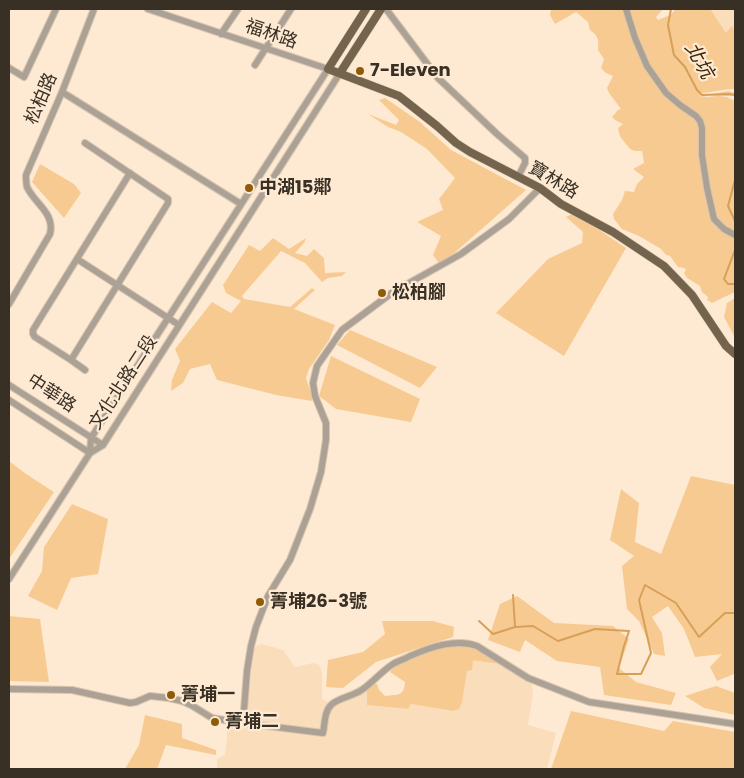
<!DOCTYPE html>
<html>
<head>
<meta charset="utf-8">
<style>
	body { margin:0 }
	#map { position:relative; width:744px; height:778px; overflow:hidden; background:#feead3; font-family:Poppins,sans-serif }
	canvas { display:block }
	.frame { position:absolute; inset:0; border:10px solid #393025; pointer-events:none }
</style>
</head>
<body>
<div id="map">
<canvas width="744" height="778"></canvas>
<div class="frame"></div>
</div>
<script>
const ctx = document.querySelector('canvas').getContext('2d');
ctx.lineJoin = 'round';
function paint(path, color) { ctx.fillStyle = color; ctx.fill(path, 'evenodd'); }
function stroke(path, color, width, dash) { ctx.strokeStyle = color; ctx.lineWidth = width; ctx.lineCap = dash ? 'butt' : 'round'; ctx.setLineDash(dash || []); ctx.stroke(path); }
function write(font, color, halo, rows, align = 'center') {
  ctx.font = font + ' Poppins,"Noto Sans TC",sans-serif'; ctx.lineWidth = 4.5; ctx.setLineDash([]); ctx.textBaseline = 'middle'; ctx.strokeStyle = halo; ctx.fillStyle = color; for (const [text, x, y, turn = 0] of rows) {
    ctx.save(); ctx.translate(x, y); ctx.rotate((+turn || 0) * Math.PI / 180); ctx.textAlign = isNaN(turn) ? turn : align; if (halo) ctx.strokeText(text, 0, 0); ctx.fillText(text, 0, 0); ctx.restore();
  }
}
paint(new Path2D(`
	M703,9H735V49Z
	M262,644L283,650L295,667L313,663L319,665L322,673V699L332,704L367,686V705L407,709L411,704L453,711L462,703L467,671L473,661L479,660L492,664L495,658L511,672L531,681L533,693L528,725L556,733L547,769H217V759L225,755L229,717L246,719L254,649L256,646Z`), '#faddba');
paint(new Path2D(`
	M551,9H663L656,17L658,20L670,15L676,9H710L726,33L732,26L735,31V89C724,89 713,92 702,93L700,96L707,97L717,96L707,95L728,91L735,93V98L734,96H720L727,97L735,101V292L712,303L707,300L708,297L702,292L700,286L687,278L684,273L686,270L684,268L678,267L670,256L666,255L661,249L639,236L622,229L614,219L613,214L622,200L625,191L634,192L637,184L644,177L633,169L644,163L642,151C631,151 632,151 625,143C620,136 620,138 618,128L623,124L615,120L612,117L618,110L621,109L609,93L607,88L613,76L606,73L601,68L604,59L598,50C599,39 598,36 590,30L588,22L576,12L555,24L550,15Z
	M385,98L420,122L451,150L526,190L452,255L439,263L433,255L441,236L417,222L443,210L439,199L455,178L427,149L401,132L388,127L368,114L396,125L399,120L379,100Z
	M40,164L74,184L81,193L64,218L32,182Z
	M574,213L626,248L564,356L496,313L548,259L582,243L583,232L566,217Z
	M273,238L289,249L306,238L304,243L295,253L307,256L314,249L324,258L325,273L346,272L342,276L328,278L322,282L305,263L281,251L242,296L244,299L290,307L312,288L315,290L294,309L335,325L329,340L309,369L306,378L312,396V401L276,395L217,380L210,364L190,369L183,383L171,391L172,380L180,361L175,349L212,302L231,313L241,301L226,293L223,285L249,245L260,251Z
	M735,298V338L724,317L727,303Z
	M350,330L437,367L420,388L337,345Z
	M331,356L420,399L411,422L336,409L319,396Z
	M9,461L26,474L54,492L9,559Z
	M691,476L735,485V670L734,674L717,681L710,667L722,654L695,657L684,629L668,606L652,617L662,633L665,656L654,654L639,621L627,609L622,566L634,556L610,540L621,489L639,503L635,542L661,554Z
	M72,504L108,519L98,574L71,578L57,610L28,596L42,571L44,547Z
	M517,596L554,623L613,626L629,639L619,668L636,682L676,693L671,705L604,695L600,667L557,661L525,640L520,652L488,640L500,604Z
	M9,616L40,619L49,682L9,681Z
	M382,621H433L454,627L453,637L376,662L343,688L326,687L328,660L363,652L385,634Z
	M465,642L495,658L496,663C489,664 481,660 473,661L472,670L467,671L462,703L459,709L453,711L411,704L408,709L367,705V686L370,684H377L379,690L385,696C398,694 404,697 405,682L390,672L398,662L453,643Z
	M716,686L735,693V715L704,708L685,696Z
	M571,711L664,731L673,721L735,732V769H551Z
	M145,715L182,724V738L216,750V755L166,745L157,769H125L139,745Z`), '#f7ca92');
stroke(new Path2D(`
	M671,9L668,25L674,55L685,67L697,90L702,95L729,94L735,95
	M735,180L728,206L735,221
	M735,250L724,279L728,284H735
	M513,595L515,627
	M479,621L493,634L515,627L533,626L558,641L595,629L629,631L624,646L617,674H641L651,653L639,600L645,585L676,603L699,637L725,613H735`), '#d6a058', 2);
const minor = new Path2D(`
	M386,9L438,78L497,134L525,158V163L518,177
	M626,9L635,38L647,66L666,93L680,105L696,116L700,121L702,128V155L707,188L714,219L724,229L735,235
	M221,34L238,9
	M255,65L291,9
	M9,68L24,77L56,9
	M62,92L241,204
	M77,259L179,325
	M9,304L50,234C55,213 35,204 27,187C26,183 26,179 26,175L62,92L94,9
	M71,360L168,203V199L85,143
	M85,370L71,360L35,337L33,334V330L130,173
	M9,385L103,445
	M9,400L90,453
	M90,453L103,445L340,73
	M9,579L90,453L91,438L328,69L148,9
	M9,689L72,690L130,703L136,702L150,696L169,698L182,701L191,705L212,718L243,723L247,671L251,646L256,627L268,596L290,560L310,509L321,472L326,440V423L315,396L313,383L317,366L342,330L393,292L461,254L509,219L540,188
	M243,723L323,733C325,724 324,711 332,704C341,697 354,696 363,689C374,681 382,671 393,664C398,661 405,659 410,656C431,647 456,638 477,646L528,678L589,702L735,724`);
const major = new Path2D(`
	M366,9L328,69L399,96L437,126L456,143L470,152L540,188L561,204L613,232L664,266L692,295L726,346L735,354
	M340,73L381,9`);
stroke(minor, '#d7c5b0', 8);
stroke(major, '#d7c5b0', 9);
stroke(minor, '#aca195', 6);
stroke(major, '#74634d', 8);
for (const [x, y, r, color] of [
	[360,71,5,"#8e5c08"],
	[249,188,5,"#8e5c08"],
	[382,293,5,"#8e5c08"],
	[260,602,5,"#8e5c08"],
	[171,695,5,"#8e5c08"],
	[215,722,5,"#8e5c08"]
]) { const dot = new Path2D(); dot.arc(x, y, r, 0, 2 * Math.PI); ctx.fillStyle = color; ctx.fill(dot); stroke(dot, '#feead3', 2); }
write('18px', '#393025', '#feead3', [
	["福林路",271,35,19],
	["松柏路",42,99,-67],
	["寶林路",553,181,31],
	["文化北路二段",124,383,-57],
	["中華路",51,394,33]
]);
write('bold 18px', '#393025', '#feead3', [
	["7-Eleven",370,71],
	["中湖15鄰",259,188],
	["松柏腳",392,293],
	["菁埔26-3號",270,602],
	["菁埔一",181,695],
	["菁埔二",225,722]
], 'left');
write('italic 19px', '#3d2707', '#feead3', [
	["北坑",698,61,60]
]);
</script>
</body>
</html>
